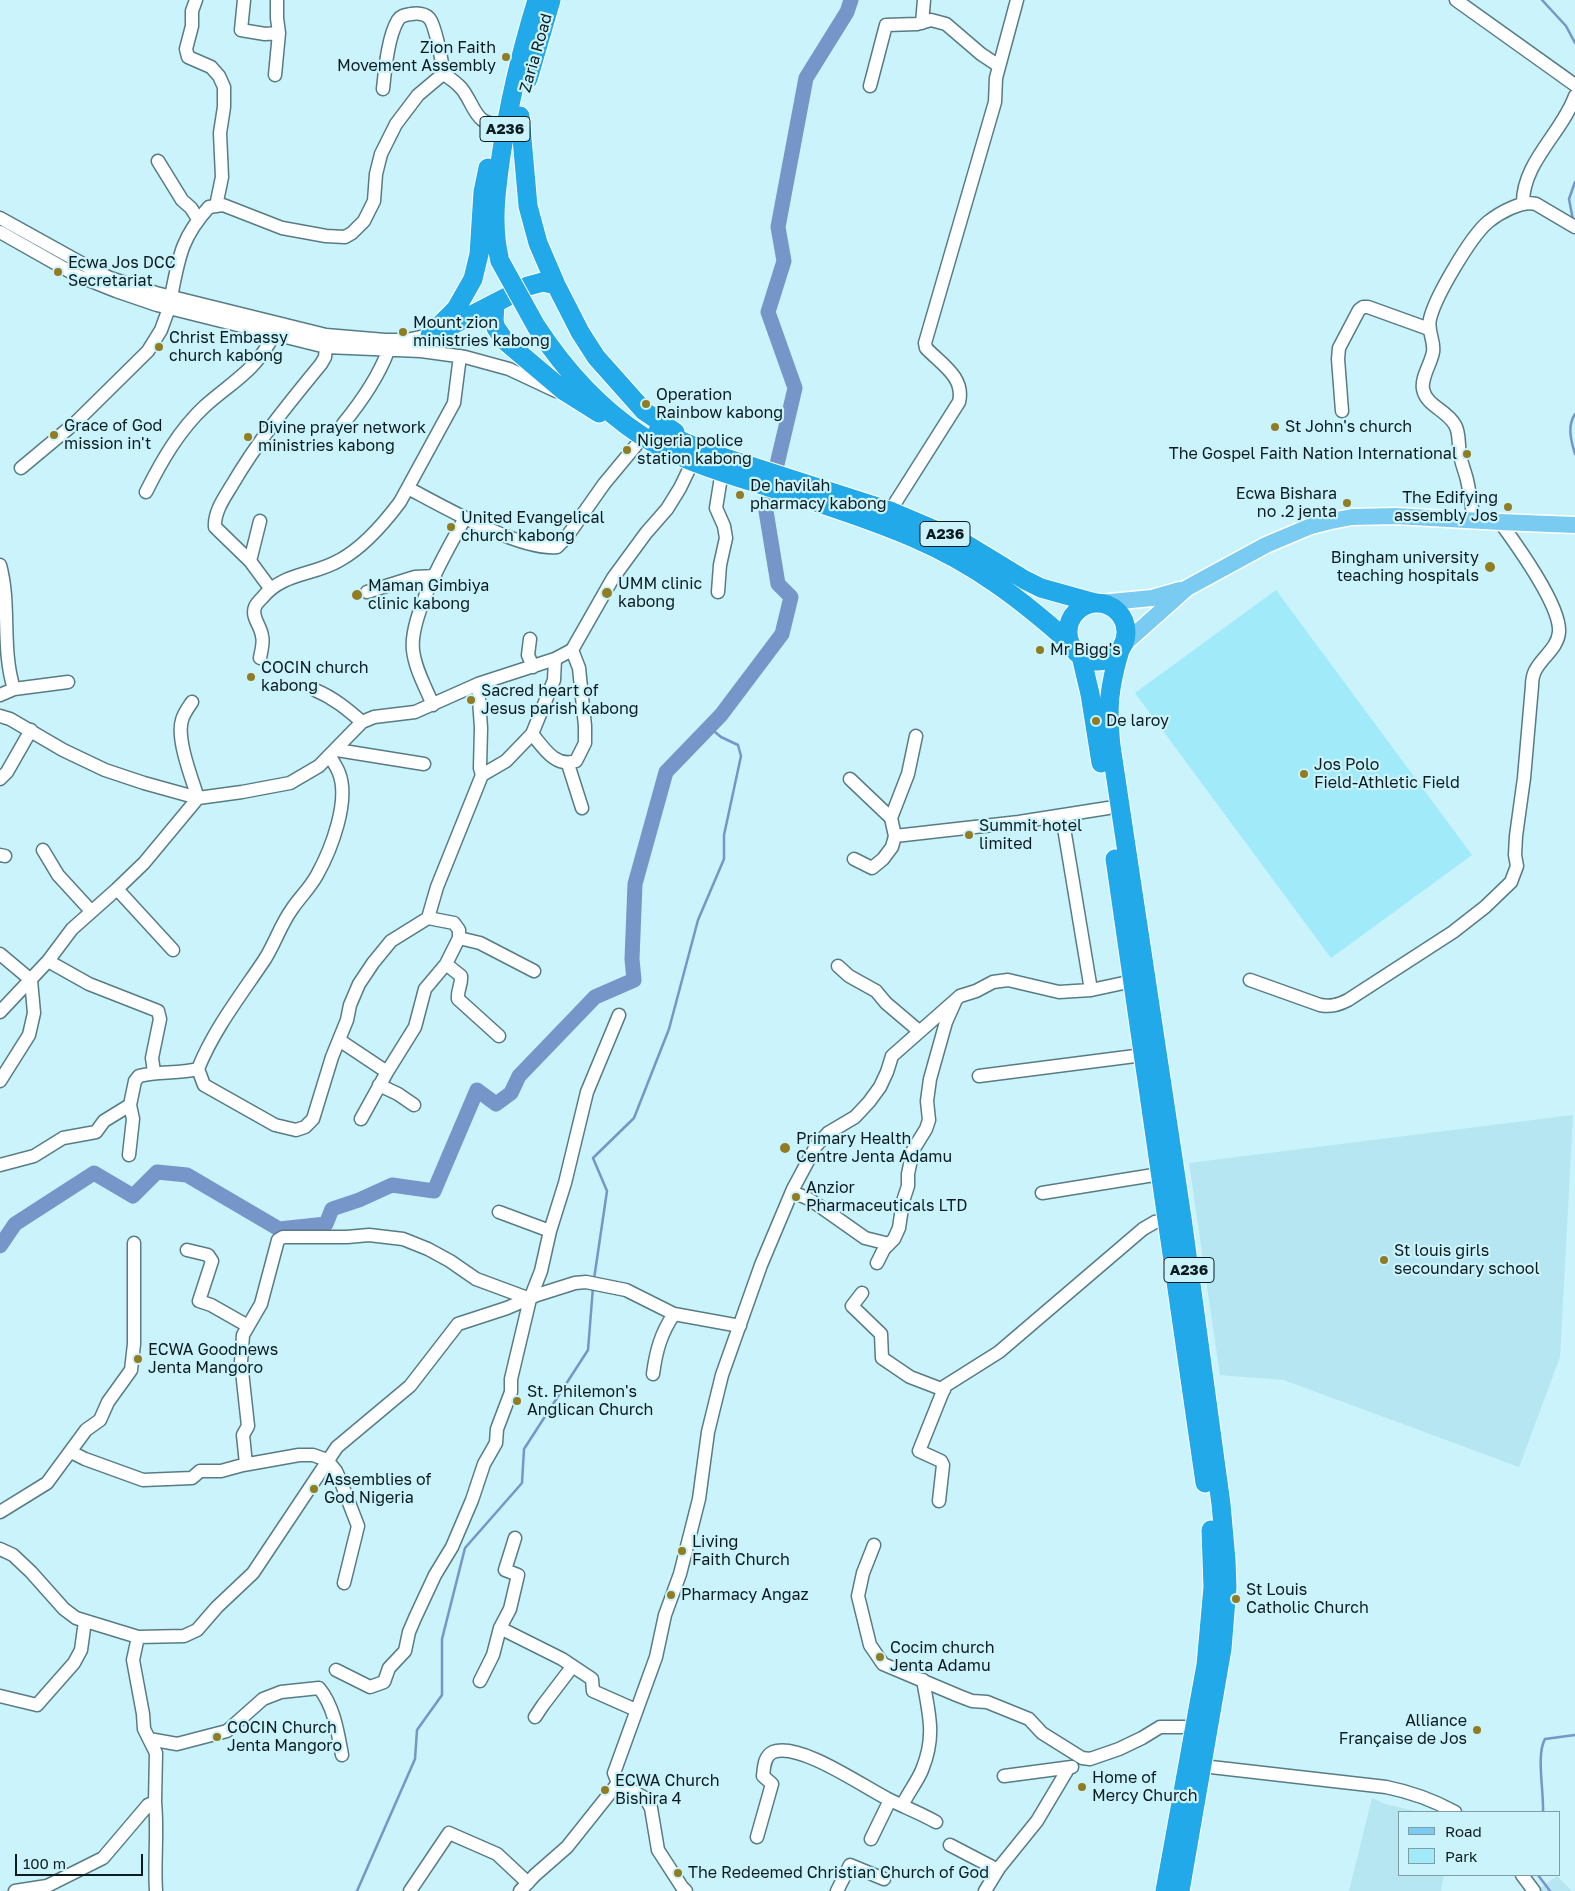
<!DOCTYPE html>
<html>
<head>
<meta charset="utf-8">
<style>
	body { margin:0 }
	#map { position:relative; width:1575px; height:1891px; overflow:hidden; background:#caf3fc; font-family:"Golos Text",sans-serif }
	canvas { display:block }
	.legend { position:absolute; left:1398px; top:1811px; width:162px; height:65px; box-sizing:border-box; background:#caf3fc; border:1px solid #7e9da4; margin:0; padding:6px 9px; list-style:none; font-size:15px; color:#0d1c20 }
	.legend li { display:flex; align-items:center; gap:10px; height:25px }
	.legend b { width:25px; border:1px solid #7e9da4 }
	.scale { position:absolute; left:15px; top:1854px; width:128px; height:22px; box-sizing:border-box; border:2px solid #0d1c20; border-top:0; padding-left:6px; font-size:15px; line-height:18px; white-space:nowrap; color:#0d1c20; -webkit-text-stroke:4px #caf3fc; paint-order:stroke }
</style>
</head>
<body>
<div id="map">
<canvas width="1575" height="1891"></canvas>
<ul class="legend">
<li><b style="height:6px;background:#7acbf2"></b>Road</li>
<li><b style="height:14px;background:#a1eafa"></b>Park</li>
</ul>
<div class="scale">100 m</div>
</div>
<script>
const ctx = document.querySelector('canvas').getContext('2d');
ctx.lineJoin = 'round';
function paint(path, color) { ctx.fillStyle = color; ctx.fill(path, 'evenodd'); }
function stroke(path, color, width, dash) { ctx.strokeStyle = color; ctx.lineWidth = width; ctx.lineCap = dash ? 'butt' : 'round'; ctx.setLineDash(dash || []); ctx.stroke(path); }
function write(font, color, halo, rows, align = 'center') {
  ctx.font = font + ' "Golos Text",sans-serif'; ctx.lineWidth = 4.5; ctx.setLineDash([]); ctx.textBaseline = 'middle'; ctx.strokeStyle = halo; ctx.fillStyle = color; for (const [text, x, y, turn = 0] of rows) {
    ctx.save(); ctx.translate(x, y); ctx.rotate((+turn || 0) * Math.PI / 180); ctx.textAlign = isNaN(turn) ? turn : align; if (halo) ctx.strokeText(text, 0, 0); ctx.fillText(text, 0, 0); ctx.restore();
  }
}
paint(new Path2D(`
	M1573,1115L1560,1357L1519,1467L1284,1380L1220,1375L1189,1163Z
	M1372,1798L1385,1804L1419,1812H1399V1875H1444L1441,1891H1349Z
	M1557,1876L1572,1891H1536Z`), '#b5e6f1');
paint(new Path2D(`
	M1276,590L1472,855L1331,958L1135,693Z`), '#a1eafa');
stroke(new Path2D(`
	M1542,0L1566,26L1575,43
	M1573,220L1569,199L1575,182
	M1575,414C1567,426 1571,441 1575,454
	M594,1279L607,1191L593,1158L634,1118L669,1029L698,920L724,859V835L741,756L738,745L721,737L709,727
	M1543,1812C1544,1792 1536,1754 1545,1739L1575,1735
	M1538,1875L1550,1891
	M357,1891L415,1759L417,1730L442,1695V1639L465,1548L522,1483L524,1449L588,1350L593,1287`), '#7695c8', 2.5);
stroke(new Path2D(`
	M0,1246L15,1224L94,1173L133,1196L157,1172L187,1175L279,1229L326,1224L332,1209L359,1200L392,1185L434,1191L477,1090L496,1104L511,1093L519,1076L595,997L634,980L632,959L635,884L666,772L721,715L782,634L791,597L778,584L766,511L795,388L768,312L784,261L778,227L806,78L847,12L851,0`), '#7695c8', 15);
const minor = new Path2D(`
	M196,0L192,11V26L186,49L188,57L211,67L219,76L224,87V107L220,133L222,177L216,206
	M244,0L241,30L265,34L279,33L277,18V0
	M1456,0L1575,85
	M922,23L924,0
	M275,75L279,33
	M870,86L886,25L917,24L931,20L946,24L981,54L999,66
	M383,89C385,70 388,36 398,20C401,15 406,15 411,14C418,13 424,13 429,18C435,24 443,64 443,74C450,78 456,82 462,89C477,109 474,127 506,124
	M158,161L182,200L191,208L198,219
	M1523,204C1522,163 1562,133 1575,96
	M0,218L92,269L110,278L156,293L326,335L385,340H406L430,335
	M0,232L76,275L116,291L157,305L326,347L421,351L465,357L509,369L556,391
	M171,297C179,257 181,238 209,207L223,205L282,228L326,236L345,237L352,233L364,221L374,201L376,174L381,154L396,124L418,95L443,74
	M1342,411L1338,359L1339,348L1359,310L1363,307H1368L1429,329
	M343,424C361,402 378,378 388,351
	M21,468L75,423L148,351L161,330L169,308
	M408,488C442,506 520,551 557,547L566,538L604,484L643,437
	M146,492C161,462 179,430 205,406C233,381 256,371 274,334
	M890,511L959,402C965,377 941,364 926,348L925,343L995,102L996,78L1017,0
	M1474,521C1472,507 1470,493 1467,480C1465,471 1461,463 1460,454C1458,445 1460,433 1455,425C1447,410 1426,406 1423,389C1421,377 1431,364 1433,352C1435,341 1427,331 1430,319C1435,297 1471,236 1488,222C1499,213 1522,200 1536,204L1575,227
	M250,561L260,521
	M0,565C11,605 1,648 14,689L0,695
	M270,588L250,561L215,527C214,512 224,498 232,485C257,442 289,403 321,364L325,357L326,347
	M367,592L415,577L435,576
	M718,592L720,565L726,538L724,526L716,508L722,471
	M530,639L528,655L533,667
	M260,658C261,652 264,642 262,636C261,626 251,617 255,607C256,604 260,600 262,598C283,572 313,576 340,560C362,548 385,522 400,502L454,403L460,356
	M14,689L68,682
	M315,690C334,698 347,709 362,722
	M433,705C426,688 415,669 413,650C409,616 448,548 465,518
	M0,716L10,719L63,750L105,770L144,783L198,798L242,792L290,783L319,766L362,722L374,717L415,712L478,684L555,659L572,650L613,578L646,533L667,509L680,488L693,461
	M532,734C544,748 555,768 576,761L585,743V726L579,668L572,650
	M337,750L424,764
	M568,764L582,808
	M482,775L506,761L532,734L554,680L555,659
	M0,779L7,772L31,730
	M850,779L891,818
	M1062,816L1091,990
	M895,836L1019,822L1108,808
	M43,850L58,875L91,911
	M0,855L5,856
	M854,859L872,868L883,859L892,847L895,836L891,818L908,774L916,736
	M117,889L173,950
	M459,938L480,943L534,971
	M0,954L31,980L34,1013L29,1035L0,1081
	M48,961L89,984L158,1011L160,1019L152,1058L154,1072
	M446,964L461,976C462,984 457,990 458,999L499,1036
	M838,966L849,976L876,991L886,1003L919,1031
	M1250,980L1320,1005C1331,1007 1338,1005 1348,1000L1453,932L1485,907L1511,882L1517,866L1515,855L1516,836L1524,778L1532,686C1532,681 1533,675 1535,671C1541,658 1558,648 1559,632C1561,606 1516,544 1500,522
	M0,1012L48,961L72,929L117,889L144,863L198,798C192,779 176,739 182,720C184,713 188,708 192,702
	M339,1040L387,1072
	M198,1069L204,1085L259,1116L275,1125L296,1130L305,1127L313,1119L332,1057L347,1020L350,1005L359,984L373,963L391,941L428,918L437,887L482,775L480,768L481,728L478,684
	M979,1076L1143,1055
	M379,1085L398,1094L414,1105
	M361,1119L387,1072L415,1027L425,989L446,964L459,938V930L454,923L428,918
	M129,1155L133,1119L130,1105
	M0,1165L34,1156L63,1138L96,1132L104,1121L130,1105L135,1081L139,1076C158,1071 178,1074 198,1069C214,1029 241,995 265,959C275,943 281,924 292,909C300,897 310,888 317,875C331,850 350,801 339,773C337,767 333,762 330,756
	M792,1192L807,1198L821,1207L865,1238L889,1244
	M1042,1193L1160,1174
	M499,1212L550,1231
	M187,1250L208,1255L212,1261L199,1301L211,1305L248,1326
	M877,1263L884,1249L894,1239L899,1228L903,1201L908,1186V1174L913,1150L926,1129L929,1120L927,1101L930,1079L946,1022L955,1002
	M862,1293L852,1306L881,1334L882,1358L910,1377L944,1390
	M653,1374C656,1351 661,1333 674,1314
	M71,1452L85,1459L143,1480L192,1478L200,1471H221L243,1465L299,1455H313L327,1460L336,1471L341,1482L358,1526L344,1583
	M246,1464L243,1435L248,1426L241,1362L243,1335L261,1304L278,1240L283,1237H347L369,1235L403,1239L428,1249L450,1261L476,1279L530,1299
	M939,1501L943,1465L941,1461L919,1451L945,1386L999,1352L1143,1229L1155,1222L1174,1219
	M0,1512L47,1483L86,1430L100,1420L108,1402L131,1370L134,1344V1243
	M874,1545L863,1573L858,1596L870,1645L883,1664L959,1696L972,1701L987,1702L1029,1719L1042,1733L1082,1758L1090,1759L1119,1749L1142,1738L1160,1727H1195
	M0,1549L13,1555L31,1572L64,1609L76,1618L138,1637L184,1636L197,1630L217,1607L253,1573L337,1447L410,1386L458,1324L507,1308L537,1295L575,1283L586,1282L626,1290L674,1314L740,1326
	M500,1628L562,1659L592,1679L593,1691L636,1710
	M336,1670L370,1687L384,1682L389,1668L405,1651L409,1632L415,1618L435,1575L452,1547L472,1500L484,1464L496,1443L497,1429L511,1392V1379L530,1299L541,1271L550,1231L565,1183L587,1092L619,1015
	M480,1681L493,1655L500,1628L510,1609L518,1575L505,1570L515,1538
	M0,1696L37,1705L74,1663L81,1650L85,1621
	M535,1717L543,1705L572,1667
	M149,1739L177,1744L227,1731L263,1699L281,1692L319,1688C334,1706 338,1733 342,1755
	M1202,1766L1386,1787C1411,1792 1433,1800 1455,1812
	M1004,1776L1072,1767
	M155,1802C158,1832 154,1861 156,1891
	M903,1804C908,1793 917,1782 922,1770C936,1736 929,1714 923,1680
	M757,1837L772,1784L763,1776C764,1768 764,1756 773,1752C800,1742 862,1786 888,1799C904,1807 920,1813 936,1822
	M871,1839L890,1800
	M950,1845L998,1870
	M1522,1875L1534,1891
	M15,1891L47,1886L103,1858L148,1805L155,1802L156,1753L144,1729L143,1714L133,1660L138,1637
	M410,1891L449,1833L497,1854L528,1883
	M520,1891L535,1875L567,1847L618,1783
	M686,1891L682,1887L658,1850L651,1808L645,1798L618,1783L614,1773L656,1657L665,1615L680,1574L699,1499L708,1432L722,1375L761,1265L793,1189L816,1146L828,1133L855,1117L869,1102L880,1087L887,1072L892,1056L960,996L976,991L993,982L1008,980L1059,992L1091,990L1133,981
	M837,1891L850,1865L884,1879
	M985,1891L999,1868L1037,1821L1068,1769`);
const major = new Path2D(`
	M1100,603L1152,598L1180,590
	M1123,645L1187,588L1266,545L1311,526L1331,521L1352,517L1396,516L1500,522L1575,525`);
const highway = new Path2D(`
	M528,79L551,0
	M520,116L528,206L538,243L556,285L580,332L596,357L644,411L675,432
	M500,261C491,226 496,191 501,156C509,101 521,52 537,0
	M495,305L494,321L496,328L505,341L564,391L599,413
	M536,326C564,369 599,408 642,436C680,461 726,473 768,487C817,502 867,518 914,538C975,564 1022,600 1070,643
	M441,331L528,286L543,282L556,285
	M430,335L456,309L473,279L479,254L483,192L488,168
	M658,431L710,453L890,511L961,541L1025,580L1041,588L1095,603
	M1068 632a29 29 0 1 1 58 0a29 29 0 1 1-58 0Z
	M1120,650C1109,687 1107,707 1111,746L1182,1218L1221,1504L1226,1560L1227,1587L1222,1649L1180,1891
	M1081,656L1090,694L1101,763
	M1115,859L1205,1483
	M1165,1891L1206,1665L1213,1587L1211,1530`);
stroke(minor, '#577c84', 15);
stroke(major, '#fff', 19);
stroke(highway, '#fff', 21);
stroke(minor, '#fff', 12);
stroke(major, '#7acbf2', 16);
stroke(highway, '#22a9e9', 19);
const highwayBridge = new Path2D(`
	M500,261L536,326`);
stroke(highwayBridge, '#fff', 21, []);
stroke(highwayBridge, '#22a9e9', 19);
for (const [x, y, r, color] of [
	[506,57,5,"#917c22"],
	[58,272,5,"#917c22"],
	[403,332,5,"#917c22"],
	[159,347,5,"#917c22"],
	[646,404,5,"#917c22"],
	[1275,427,5,"#917c22"],
	[54,435,5,"#917c22"],
	[248,437,5,"#917c22"],
	[627,450,5,"#917c22"],
	[1467,454,5,"#917c22"],
	[740,495,5,"#917c22"],
	[1347,503,5,"#917c22"],
	[1508,507,5,"#917c22"],
	[451,527,5,"#917c22"],
	[1490,567,6,"#917c22"],
	[607,593,6,"#917c22"],
	[357,595,6,"#917c22"],
	[1040,650,5,"#917c22"],
	[251,677,5,"#917c22"],
	[471,700,5,"#917c22"],
	[1096,721,5,"#917c22"],
	[1304,774,5,"#917c22"],
	[969,835,5,"#917c22"],
	[785,1148,6,"#917c22"],
	[796,1197,5,"#917c22"],
	[1384,1260,5,"#917c22"],
	[138,1359,5,"#917c22"],
	[517,1401,5,"#917c22"],
	[314,1489,5,"#917c22"],
	[682,1551,5,"#917c22"],
	[671,1595,5,"#917c22"],
	[1236,1599,5,"#917c22"],
	[880,1657,5,"#917c22"],
	[1477,1730,5,"#917c22"],
	[217,1737,5,"#917c22"],
	[1082,1787,5,"#917c22"],
	[605,1790,5,"#917c22"],
	[678,1873,5,"#917c22"]
]) { const dot = new Path2D(); dot.arc(x, y, r, 0, 2 * Math.PI); ctx.fillStyle = color; ctx.fill(dot); stroke(dot, '#caf3fc', 2); }
for (const [x, y, w] of [
	[505,129,50],
	[945,534,50],
	[1189,1270,50]
]) { const box = new Path2D(); box.roundRect(x - w / 2, y - 12.5, w, 25, 4); ctx.fillStyle = '#caf3fc'; ctx.fill(box); stroke(box, '#0d1c20', 1); }
write('bold 15px', '#0d1c20', null, [
	["A236",505,129],
	["A236",945,534],
	["A236",1189,1270]
]);
write('16px', '#0d1c20', '#caf3fc', [
	["Zion Faith",496,48,"right"],
	["Movement Assembly",496,66,"right"],
	["Ecwa Jos DCC",68,263],
	["Secretariat",68,281],
	["Mount zion",413,323],
	["ministries kabong",413,341],
	["Christ Embassy",169,338],
	["church kabong",169,356],
	["Operation",656,395],
	["Rainbow kabong",656,413],
	["Grace of God",64,426],
	["mission in't",64,444],
	["St John's church",1285,427],
	["Divine prayer network",258,428],
	["ministries kabong",258,446],
	["Nigeria police",637,441],
	["station kabong",637,459],
	["The Gospel Faith Nation International",1457,454,"right"],
	["De havilah",750,486],
	["pharmacy kabong",750,504],
	["Ecwa Bishara",1337,494,"right"],
	["no .2 jenta",1337,512,"right"],
	["The Edifying",1498,498,"right"],
	["assembly Jos",1498,516,"right"],
	["United Evangelical",461,518],
	["church kabong",461,536],
	["Bingham university",1479,558,"right"],
	["teaching hospitals",1479,576,"right"],
	["UMM clinic",618,584],
	["kabong",618,602],
	["Maman Gimbiya",368,586],
	["clinic kabong",368,604],
	["Mr Bigg's",1050,650],
	["COCIN church",261,668],
	["kabong",261,686],
	["Sacred heart of",481,691],
	["Jesus parish kabong",481,709],
	["De laroy",1106,721],
	["Jos Polo",1314,765],
	["Field-Athletic Field",1314,783],
	["Summit hotel",979,826],
	["limited",979,844],
	["Primary Health",796,1139],
	["Centre Jenta Adamu",796,1157],
	["Anzior",806,1188],
	["Pharmaceuticals LTD",806,1206],
	["St louis girls",1394,1251],
	["secoundary school",1394,1269],
	["ECWA Goodnews",148,1350],
	["Jenta Mangoro",148,1368],
	["St. Philemon's",527,1392],
	["Anglican Church",527,1410],
	["Assemblies of",324,1480],
	["God Nigeria",324,1498],
	["Living",692,1542],
	["Faith Church",692,1560],
	["St Louis",1246,1590],
	["Catholic Church",1246,1608],
	["Pharmacy Angaz",681,1595],
	["Cocim church",890,1648],
	["Jenta Adamu",890,1666],
	["Alliance",1467,1721,"right"],
	["Française de Jos",1467,1739,"right"],
	["COCIN Church",227,1728],
	["Jenta Mangoro",227,1746],
	["Home of",1092,1778],
	["Mercy Church",1092,1796],
	["ECWA Church",615,1781],
	["Bishira 4",615,1799],
	["The Redeemed Christian Church of God",688,1873]
], 'left');
write('16px', '#0d1c20', '#caf3fc', [
	["Zaria Road",536,53,-74]
]);
</script>
</body>
</html>
